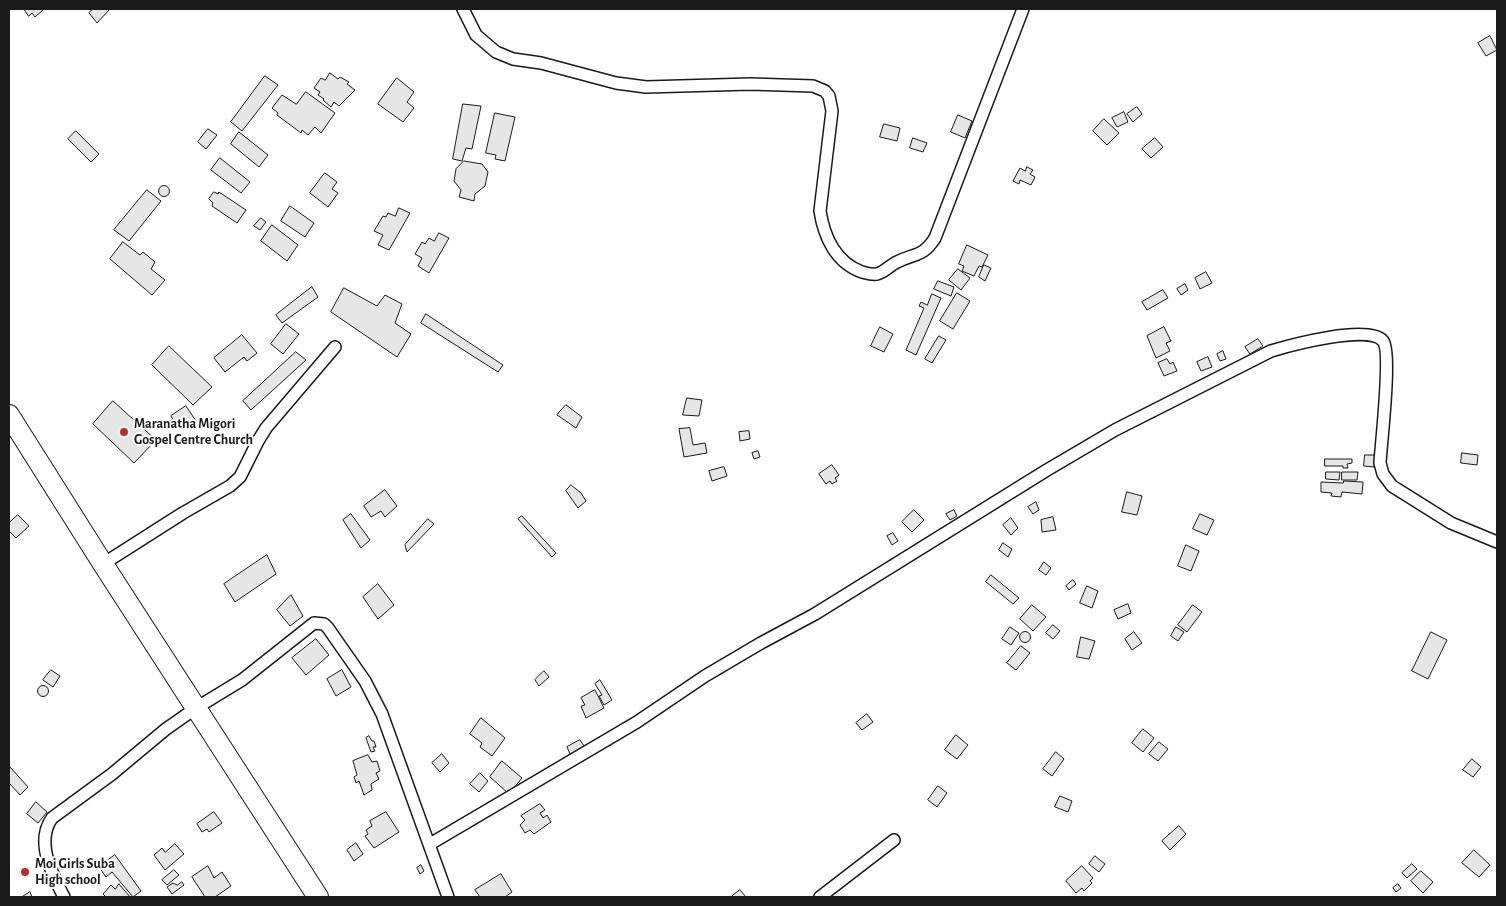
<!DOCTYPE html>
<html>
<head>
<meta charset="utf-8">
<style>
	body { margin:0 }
	#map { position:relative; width:1506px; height:906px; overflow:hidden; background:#fff; font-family:"Alegreya Sans",sans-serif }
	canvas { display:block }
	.frame { position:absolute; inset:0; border:10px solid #1a1a1a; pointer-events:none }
</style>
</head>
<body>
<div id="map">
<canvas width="1506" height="906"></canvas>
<div class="frame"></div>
</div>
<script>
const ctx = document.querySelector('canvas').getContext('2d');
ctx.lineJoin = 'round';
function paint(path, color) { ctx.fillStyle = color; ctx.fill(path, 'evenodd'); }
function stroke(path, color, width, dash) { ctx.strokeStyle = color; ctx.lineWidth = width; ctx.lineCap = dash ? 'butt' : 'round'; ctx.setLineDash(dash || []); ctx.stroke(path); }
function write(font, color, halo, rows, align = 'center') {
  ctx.font = font + ' "Alegreya Sans",sans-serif'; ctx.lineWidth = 4; ctx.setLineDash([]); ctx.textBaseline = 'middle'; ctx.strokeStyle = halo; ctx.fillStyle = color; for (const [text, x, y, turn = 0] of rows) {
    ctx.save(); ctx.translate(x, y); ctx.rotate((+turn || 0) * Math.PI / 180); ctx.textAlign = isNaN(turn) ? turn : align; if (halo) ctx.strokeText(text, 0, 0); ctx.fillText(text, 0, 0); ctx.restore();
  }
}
const building = new Path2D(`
	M24,9H44L35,17L32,13L29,16Z
	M93,9H110L97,23L89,13Z
	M1490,36L1497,50L1486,56L1478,43Z
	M330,73L338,79L340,77L349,82L347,84L355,90L339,106L334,102L331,107L323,100L324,99L318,95L320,92L314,88L321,78L325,80Z
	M265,76L278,85L242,131L231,122Z
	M397,78L414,92L407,102L414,108L403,122L378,104Z
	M306,92L335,113L321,133L315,127L308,135L302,130L301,133L277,115L278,113L272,108L282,95L296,104Z
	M463,104L481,106L472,149L466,148L462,161L453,159Z
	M1137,107L1142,114L1133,122L1127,114Z
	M1124,112L1128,122L1117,127L1112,118Z
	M495,113L515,117L505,161L495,159L496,155L486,153Z
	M958,115L972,121L965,138L951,132Z
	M1104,119L1119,133L1107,145L1093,131Z
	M884,124L900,128L897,141L880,137Z
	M208,129L217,135L206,149L198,142Z
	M76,131L99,154L91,162L68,139Z
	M239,132L268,155L259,167L231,144Z
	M913,138L927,143L923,152L910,148Z
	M1155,138L1163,147L1151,158L1142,149Z
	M220,158L250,182L241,193L211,170Z
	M464,161L482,164L488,172L485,186L475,194L474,201L459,197L461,190L454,181L456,169Z
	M1027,167L1033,170L1030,174L1035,177L1031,185L1020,180L1019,184L1013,181L1020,168L1025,171Z
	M325,173L337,182L332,189L338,193L328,207L310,193Z
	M158.5 191a5.5 5.5 0 1 1 11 0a5.5 5.5 0 1 1-11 0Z
	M147,190L161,201L129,241L114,230Z
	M214,192L218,194L219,192L246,210L237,223L212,206L213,203L209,199Z
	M290,206L314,223L305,237L281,221Z
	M399,208L410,213L389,250L378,245L383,235L374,231L383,216L386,217L388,213L395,216Z
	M261,218L266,222L260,230L254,226Z
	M272,225L298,245L287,261L261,241Z
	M439,233L449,238L429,273L418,266L422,258L415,254L422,242L425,244L429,238L434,241Z
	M123,242L140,255L143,252L155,262L151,269L165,280L152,295L110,259Z
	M967,245L988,255L982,267L979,266L974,276L962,271L964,266L959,264Z
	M984,265L991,268L985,281L979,277Z
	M958,269L970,278L961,290L949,280Z
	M1206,272L1212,283L1200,289L1195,278Z
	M938,281L954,287L951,296L934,289Z
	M1185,284L1188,290L1181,295L1177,289Z
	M312,287L318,297L282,323L276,315Z
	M344,288L377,306L385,295L402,304L395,323L411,334L397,357L331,312Z
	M1163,290L1168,298L1147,310L1142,302Z
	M957,293L970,301L953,329L940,321Z
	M932,294L941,298L916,355L906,350L924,308L919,306L921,302L927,305Z
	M426,314L503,365L498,372L421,323Z
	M286,324L299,334L283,354L271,344Z
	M880,327L893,334L884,352L871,346Z
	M1164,327L1171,341L1166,343L1170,351L1156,358L1147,336Z
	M242,335L257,353L247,361L244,357L225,372L214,358Z
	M939,336L946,340L932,363L925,359Z
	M1258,339L1263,346L1250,354L1245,347Z
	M169,346L212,387L193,405L152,365Z
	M1223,351L1226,359L1220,361L1217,354Z
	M296,352L306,360L251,410L243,401Z
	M1208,357L1212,367L1201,371L1197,362Z
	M1167,359L1170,364L1173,362L1177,371L1164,376L1158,363Z
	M687,398L702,400L699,416L683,415Z
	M113,401L156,440L134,463L93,424Z
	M566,405L582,417L576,428L557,415Z
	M186,406L196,421L189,426L185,420L177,427L171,416Z
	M690,428L693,445L705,443L707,453L684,457L679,429Z
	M749,431L750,439L740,441L739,432Z
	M758,451L760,457L754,459L752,453Z
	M1462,453L1478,455L1477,465L1461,463Z
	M1365,455H1375L1374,467L1364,466Z
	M1325,459H1352V463L1347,464L1348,468H1343V466H1325Z
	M832,465L839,475L835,478L837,481L832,484L830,481L826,484L819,474Z
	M724,467L727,476L712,481L709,471Z
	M1326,472H1340L1339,480L1326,479Z
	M1342,472H1358L1357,480H1342Z
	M1344,481L1363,482L1362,494L1342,492L1341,497L1331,496L1332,493L1321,492V482L1343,483Z
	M571,485L581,493L586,501L578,508L566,491Z
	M385,490L397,506L385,517L381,511L371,517L364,506Z
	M1127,492L1142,496L1137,515L1122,512Z
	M1036,502L1039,510L1033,514L1028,507Z
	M914,510L924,520L912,532L902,522Z
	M954,510L957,516L950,520L946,514Z
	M351,514L370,540L361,548L343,520Z
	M1200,514L1214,520L1207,535L1193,529Z
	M18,515L29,526L16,538L9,531V523Z
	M522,516L556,553L552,557L518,519Z
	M1053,517L1056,530L1042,532L1041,520Z
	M1011,518L1018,528L1011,535L1003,525Z
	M428,519L434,524L407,552L405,545Z
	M893,533L898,541L892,545L887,536Z
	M1003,543L1012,549L1008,557L999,550Z
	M1186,545L1199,551L1191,571L1178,566Z
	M267,555L276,574L235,602L224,584Z
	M1044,562L1051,568L1046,575L1039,570Z
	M991,575L1019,598L1013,604L986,582Z
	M1073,580L1076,584L1069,590L1066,586Z
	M378,584L394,605L378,619L363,597Z
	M1087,586L1098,591L1092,608L1080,603Z
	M291,595L303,616L290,626L277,610Z
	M1128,604L1131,613L1118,619L1114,610Z
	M1032,605L1046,617L1033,631L1020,619Z
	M1193,605L1202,612L1187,632L1178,625Z
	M1053,625L1060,631L1053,639L1046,633Z
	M1010,627L1019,633L1011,645L1002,639Z
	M1176,627L1184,632L1178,641L1171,636Z
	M1019.5 637a5.5 5.5 0 1 1 11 0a5.5 5.5 0 1 1-11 0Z
	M1134,632L1142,643L1132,650L1125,639Z
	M1431,632L1447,640L1428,679L1412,671Z
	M1081,637L1095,641L1089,659L1077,657Z
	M316,639L329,655L306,675L292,658Z
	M1021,646L1030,653L1016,670L1007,663Z
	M51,670L60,676L53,687L43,680Z
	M342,670L351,687L336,696L327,679Z
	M544,671L549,677L539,686L535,680Z
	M600,680L612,700L604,705L599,696L602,695L595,684Z
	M37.5 691a5.5 5.5 0 1 1 11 0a5.5 5.5 0 1 1-11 0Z
	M595,690L604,708L586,718L581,706L585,705L581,698Z
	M867,714L873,722L862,730L856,723Z
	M481,718L505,738L492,756L480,747L482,743L470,734Z
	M1143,729L1154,738L1143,752L1132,743Z
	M956,735L968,745L957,759L945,750Z
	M369,736L372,741H374L376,747H373L375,751L371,752L366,738Z
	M580,740L586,749L571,756L567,747Z
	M1159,742L1168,749L1158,761L1149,754Z
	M1056,752L1064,759L1052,776L1043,769Z
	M442,754L449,763L440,772L432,763Z
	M368,755L372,762L377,761L380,771L376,773L379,779L371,784L372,790L364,795L359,781L356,783L354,777L357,775L353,761Z
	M1472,759L1481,767L1473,777L1463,770Z
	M502,761L522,778L509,794L490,777Z
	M9,766L28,787L20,795L9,783Z
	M480,773L488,781L479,792L470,784Z
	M938,786L947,793L937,807L928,800Z
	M1060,796L1072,801L1068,812L1055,807Z
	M36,802L47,812L38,823L27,814Z
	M540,804L545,810L540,813L543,818L547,815L551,822L534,834L530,830L525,833L520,825L525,820L521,816Z
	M214,812L222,823L209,832L207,829L202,832L197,824Z
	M386,812L399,832L374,848L365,836L368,834L366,830L372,826L370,821Z
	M1179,826L1186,834L1170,850L1162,841Z
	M356,843L363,854L354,861L347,850Z
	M175,844L184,854L165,870L154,855L162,848L165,852Z
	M1474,850L1490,865L1479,877L1462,863Z
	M115,855L141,891L133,897L112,872L106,877L99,867Z
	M1095,856L1105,864L1099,872L1089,864Z
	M1412,864L1417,869L1407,878L1402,873Z
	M421,865L424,871L420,874L417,868Z
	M208,866L214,878L222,872L231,886L215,897H205L192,877Z
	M1082,866L1093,878L1090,881L1092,883L1084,891L1082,888L1076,893L1066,881Z
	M174,870L179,875L167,885L162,880Z
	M1421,871L1433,882L1423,893L1411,881Z
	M501,874L512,892L505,897H480L475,890Z
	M182,882L184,885L172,894L167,887L173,883L177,885Z
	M119,884L130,897H106L103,894L111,885L115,889Z
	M1398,884L1401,888L1396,892L1393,888Z
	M740,890L746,897H731Z
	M30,892L32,897H22Z`);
paint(building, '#e6e6e6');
stroke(building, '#1a1a1a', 1);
const minor = new Path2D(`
	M463,9L476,35L496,52L513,59L541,63L616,83L646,87L750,84L813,86L825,91L829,96L832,111L820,211C824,237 836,263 862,272C866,273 872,275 877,274C885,272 890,265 897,262C915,253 923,257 935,238L1023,9
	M103,564L183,513L230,486L240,477L258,441L266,428L335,347
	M430,844L637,722L705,676L761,643L815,614L1047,470L1115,430L1271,351C1291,345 1369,324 1383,341C1392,352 1381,444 1380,463L1383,474L1392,486L1451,523L1497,542
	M64,897C52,874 35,842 52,818L112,774L166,729L196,708L242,680L314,623L324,624L328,628L365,681L382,714L448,897
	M820,897L894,840`);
const trunk = new Path2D(`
	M9,415L103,564L318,897`);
stroke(minor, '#1a1a1a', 14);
stroke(trunk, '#1a1a1a', 22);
stroke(minor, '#fff', 11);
stroke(trunk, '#fff', 20);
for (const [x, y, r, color] of [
	[124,432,5,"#c62828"],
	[25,872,5,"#c62828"]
]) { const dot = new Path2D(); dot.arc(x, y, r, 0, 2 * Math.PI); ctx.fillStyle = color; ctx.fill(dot); stroke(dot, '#fff', 2); }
write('bold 14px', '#1a1a1a', '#fff', [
	["Maranatha Migori",134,424],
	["Gospel Centre Church",134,440],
	["Moi Girls Suba",35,864],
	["High school",35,880]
], 'left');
</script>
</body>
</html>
